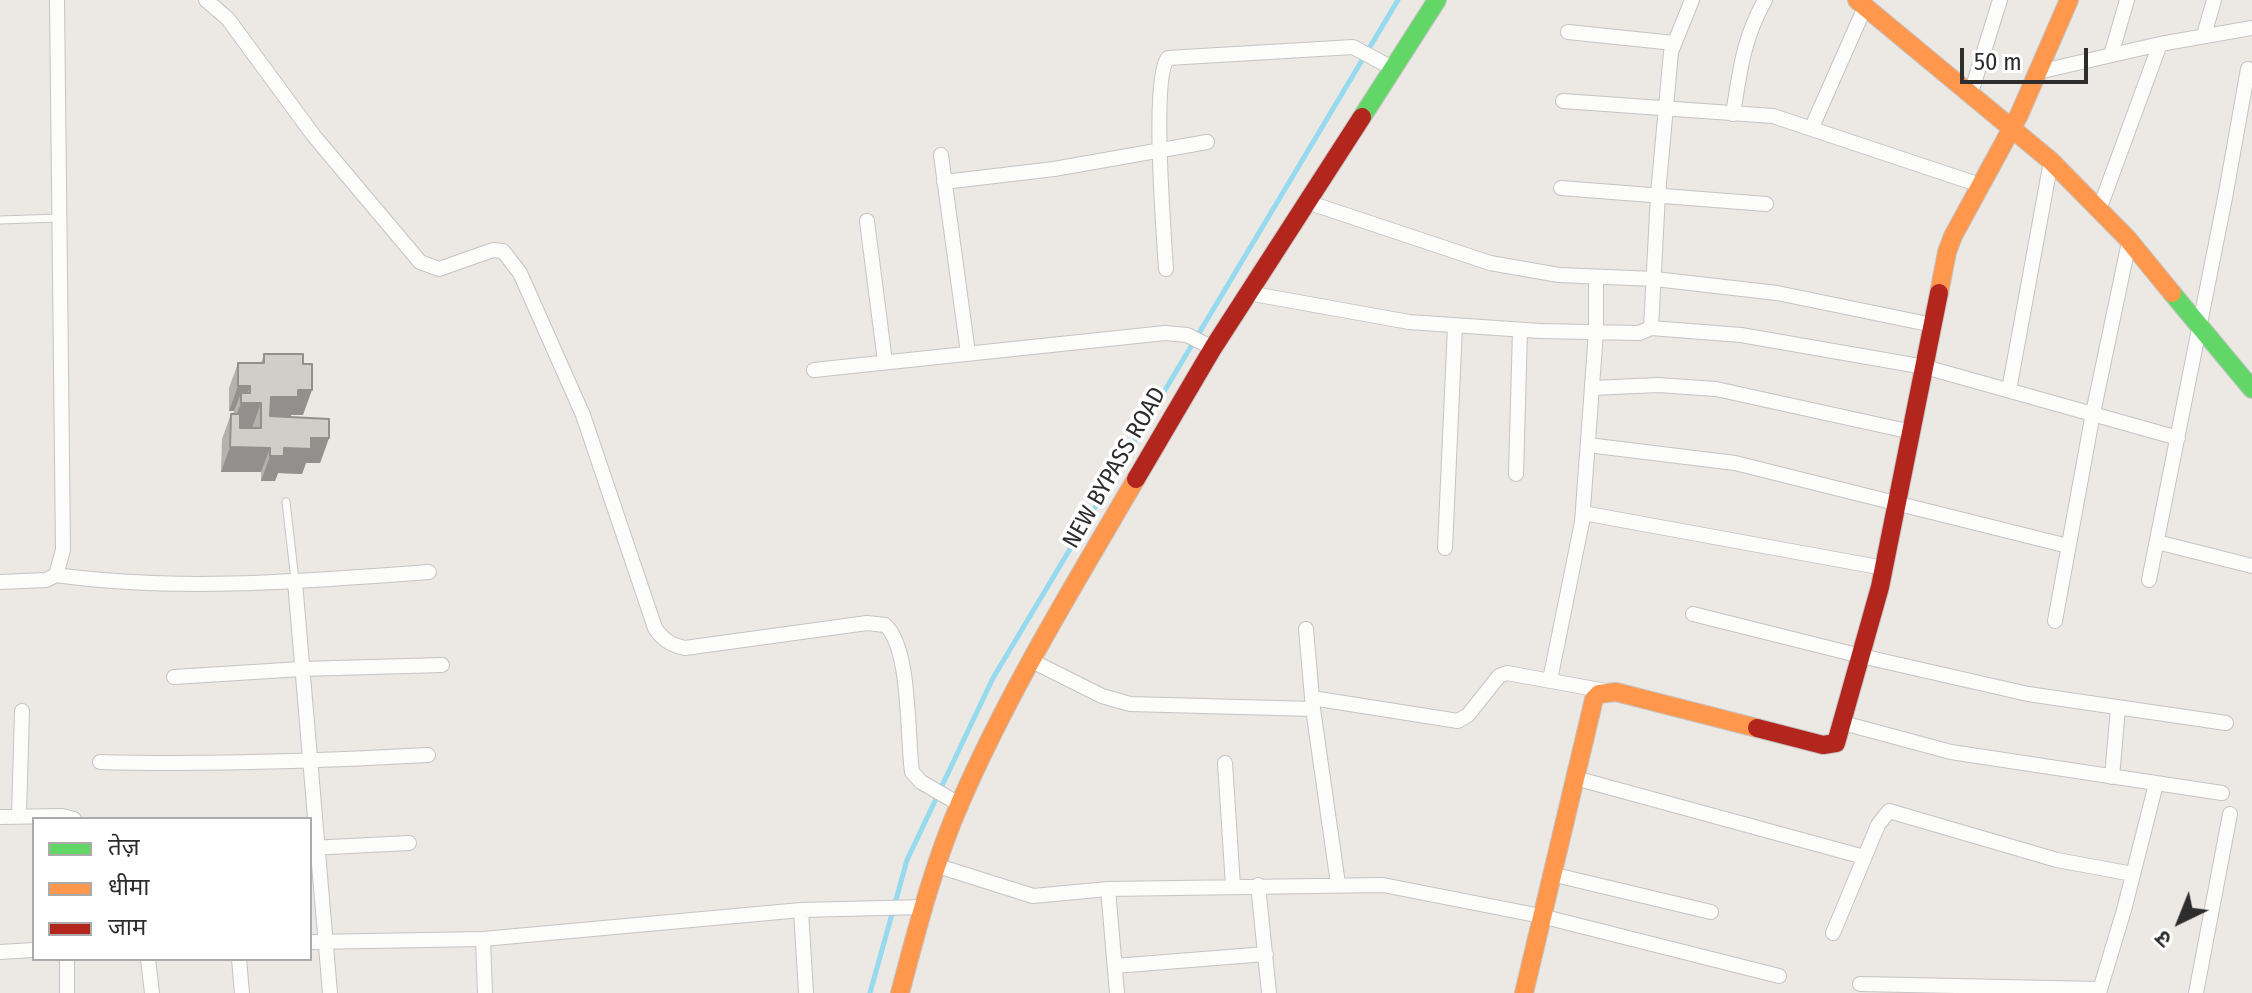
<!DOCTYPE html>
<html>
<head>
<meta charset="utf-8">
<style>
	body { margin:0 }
	#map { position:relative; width:2252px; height:993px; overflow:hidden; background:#ece8e4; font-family:"Fira Sans Condensed","Noto Sans Devanagari",sans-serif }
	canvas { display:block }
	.legend { position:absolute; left:32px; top:817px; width:280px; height:144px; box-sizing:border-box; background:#fff; border:2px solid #ababab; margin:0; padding:10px 14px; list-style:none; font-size:24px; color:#2d2d2d }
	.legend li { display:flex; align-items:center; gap:16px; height:40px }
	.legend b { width:40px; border:2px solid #ababab }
	.north { position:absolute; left:2140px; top:881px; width:80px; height:80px; -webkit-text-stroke:6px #fff; paint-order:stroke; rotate:223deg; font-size:22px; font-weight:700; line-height:32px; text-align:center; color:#2d2d2d }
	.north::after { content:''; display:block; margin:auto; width:28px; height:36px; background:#2d2d2d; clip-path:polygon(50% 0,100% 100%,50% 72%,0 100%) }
	.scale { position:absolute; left:1960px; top:48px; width:128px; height:36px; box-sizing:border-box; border:4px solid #2d2d2d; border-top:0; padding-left:10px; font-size:24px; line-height:28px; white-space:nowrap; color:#2d2d2d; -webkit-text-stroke:6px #fff; paint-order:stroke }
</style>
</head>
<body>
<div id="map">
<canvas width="2252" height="993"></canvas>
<ul class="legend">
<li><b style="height:10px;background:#63d668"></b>तेज़</li>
<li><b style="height:10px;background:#ff974d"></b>धीमा</li>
<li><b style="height:10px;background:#b3261e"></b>जाम</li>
</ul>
<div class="north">उ</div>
<div class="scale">50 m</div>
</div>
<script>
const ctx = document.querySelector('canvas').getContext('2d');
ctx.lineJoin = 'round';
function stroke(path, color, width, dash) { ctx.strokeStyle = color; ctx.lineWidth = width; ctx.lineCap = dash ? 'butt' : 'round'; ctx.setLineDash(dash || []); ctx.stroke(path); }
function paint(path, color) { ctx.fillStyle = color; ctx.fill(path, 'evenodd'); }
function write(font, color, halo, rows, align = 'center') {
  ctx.font = font + ' "Fira Sans Condensed",sans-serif'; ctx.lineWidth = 7; ctx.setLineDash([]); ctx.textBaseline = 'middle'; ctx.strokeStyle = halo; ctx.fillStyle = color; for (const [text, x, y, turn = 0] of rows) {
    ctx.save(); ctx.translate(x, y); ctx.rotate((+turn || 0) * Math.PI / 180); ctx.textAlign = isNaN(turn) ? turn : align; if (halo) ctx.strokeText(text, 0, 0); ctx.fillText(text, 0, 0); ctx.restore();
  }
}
stroke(new Path2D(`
	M940,790L993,678L1398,0
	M870,993L907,860L935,801`), '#95daee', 5);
const lane = new Path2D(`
	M0,220L59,218
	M286,502L295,580`);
const street = new Path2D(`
	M206,0L228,19L314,136L420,262L439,269L493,250L503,251L520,273L583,415L655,628C663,640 671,645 685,648L867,623L885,625C911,647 907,738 912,772L921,782L959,804
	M1568,32L1674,43
	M2204,35L2214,0
	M2111,55L2127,0
	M2038,72L2160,44L2252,28
	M1970,96L2000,0
	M1563,101L1773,116L1980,185
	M1733,114C1740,71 1743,39 1765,0
	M1812,127L1865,7
	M941,155L968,353
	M944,182L1054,169L1207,142
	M1561,188L1766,204
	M1307,202L1490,263L1559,275L1655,279L1777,293L1933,325
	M2099,210L2160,44
	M867,221L885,362
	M1166,269C1164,235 1151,77 1168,58L1353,47L1394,69
	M1248,293L1409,322L1540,331L1639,333L1651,328L1658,194L1671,52L1692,0
	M1651,328L1741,335L1925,367L2178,438
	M814,370L1165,333L1187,335L1213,348
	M1592,388L1658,385L1716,389L1912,432
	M2009,390L2051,161
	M1588,445L1735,463L2068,546
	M1516,474L1520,330
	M1583,513L1884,568
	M2157,542L2252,566
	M1445,548L1455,326
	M56,575C179,592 305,581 429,572
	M2149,580L2225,198L2248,69
	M0,582L46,580L56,575L63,550L57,0
	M295,582L330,993
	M1693,614L1861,656L2028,694L2226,723
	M2055,621L2093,413L2129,242
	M1306,629L1313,709L1338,884
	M1030,660L1102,696L1130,704L1313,709
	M174,677L301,669L442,665
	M1550,680L1582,522L1596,332V277
	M1312,698L1458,721L1468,715L1499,676L1507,673L1606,691
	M1843,723L1951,752L2222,793
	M100,762C209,765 319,761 428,755
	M1225,763L1233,886
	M2112,777L2118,708
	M1575,778L1864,857
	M19,815L22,711
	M0,817L62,816L74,819
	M310,848L409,843
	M938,866L1033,896L1108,889L1383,885L1541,916L1779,976
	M1551,874L1711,912
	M1258,885L1269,993
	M1108,889L1117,993
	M801,910L806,993
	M1833,933L1878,825L1889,811L2057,860L2133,874
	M483,939L485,993
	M310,942L483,939L801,910L924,907
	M0,952L34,950
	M67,959V993
	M148,959L152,993
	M239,959L242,993
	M1115,966L1266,954
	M1860,984L2100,989
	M2099,993L2124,910L2156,784
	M2196,993L2230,814`);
const fast = new Path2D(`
	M1362,117L1437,0
	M2172,293L2252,389`);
const slow = new Path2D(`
	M1857,0L2051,161L2127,238L2172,293
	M1939,293L1947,252L1953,236L2019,115L2069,0
	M900,993C917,929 934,862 961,801C1010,689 1074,585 1136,479
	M1524,993L1594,699L1599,694L1616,692L1757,728`);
const jam = new Path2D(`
	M1136,479L1213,348L1362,117
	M1757,728L1823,745L1836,743L1880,587L1939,293`);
stroke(lane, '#c5c4c4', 9);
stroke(street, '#c5c4c4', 16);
stroke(fast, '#c5c4c4', 20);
stroke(slow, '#c5c4c4', 20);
stroke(jam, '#c5c4c4', 20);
stroke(lane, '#fcfcfb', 7);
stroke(street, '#fcfcfb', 14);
stroke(fast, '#63d668', 18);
stroke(slow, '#ff974d', 18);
stroke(jam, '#b3261e', 18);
paint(new Path2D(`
	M264,354L303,415H291V417L329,438L320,463H306L302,474L278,473L275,481H261V472H221L222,439L231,414H233L234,411H229V388L238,363H261Z`), '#b4b1ae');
paint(new Path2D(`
	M238,386H250L244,403H261L252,428L232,427L241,403V393L234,411H229Z
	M298,390H312L303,415H291L289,422H262L271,397Z
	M311,438H329L320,463H306L302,474L278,473L275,481H261L270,456L284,448Z
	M230,447L270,448L261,472H221Z`), '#92908d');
const building = new Path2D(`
	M264,354H303V364H312V390H298V397H271L270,416L329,419V438H311V449L284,448V456H270V448L230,447L231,414H240V428H261V403H241V393H250V386H238V363H264Z`);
paint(building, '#d1ceca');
stroke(building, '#92908d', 2);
write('24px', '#2d2d2d', '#fff', [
	["NEW BYPASS ROAD",1115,468,-60]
]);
</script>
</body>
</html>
